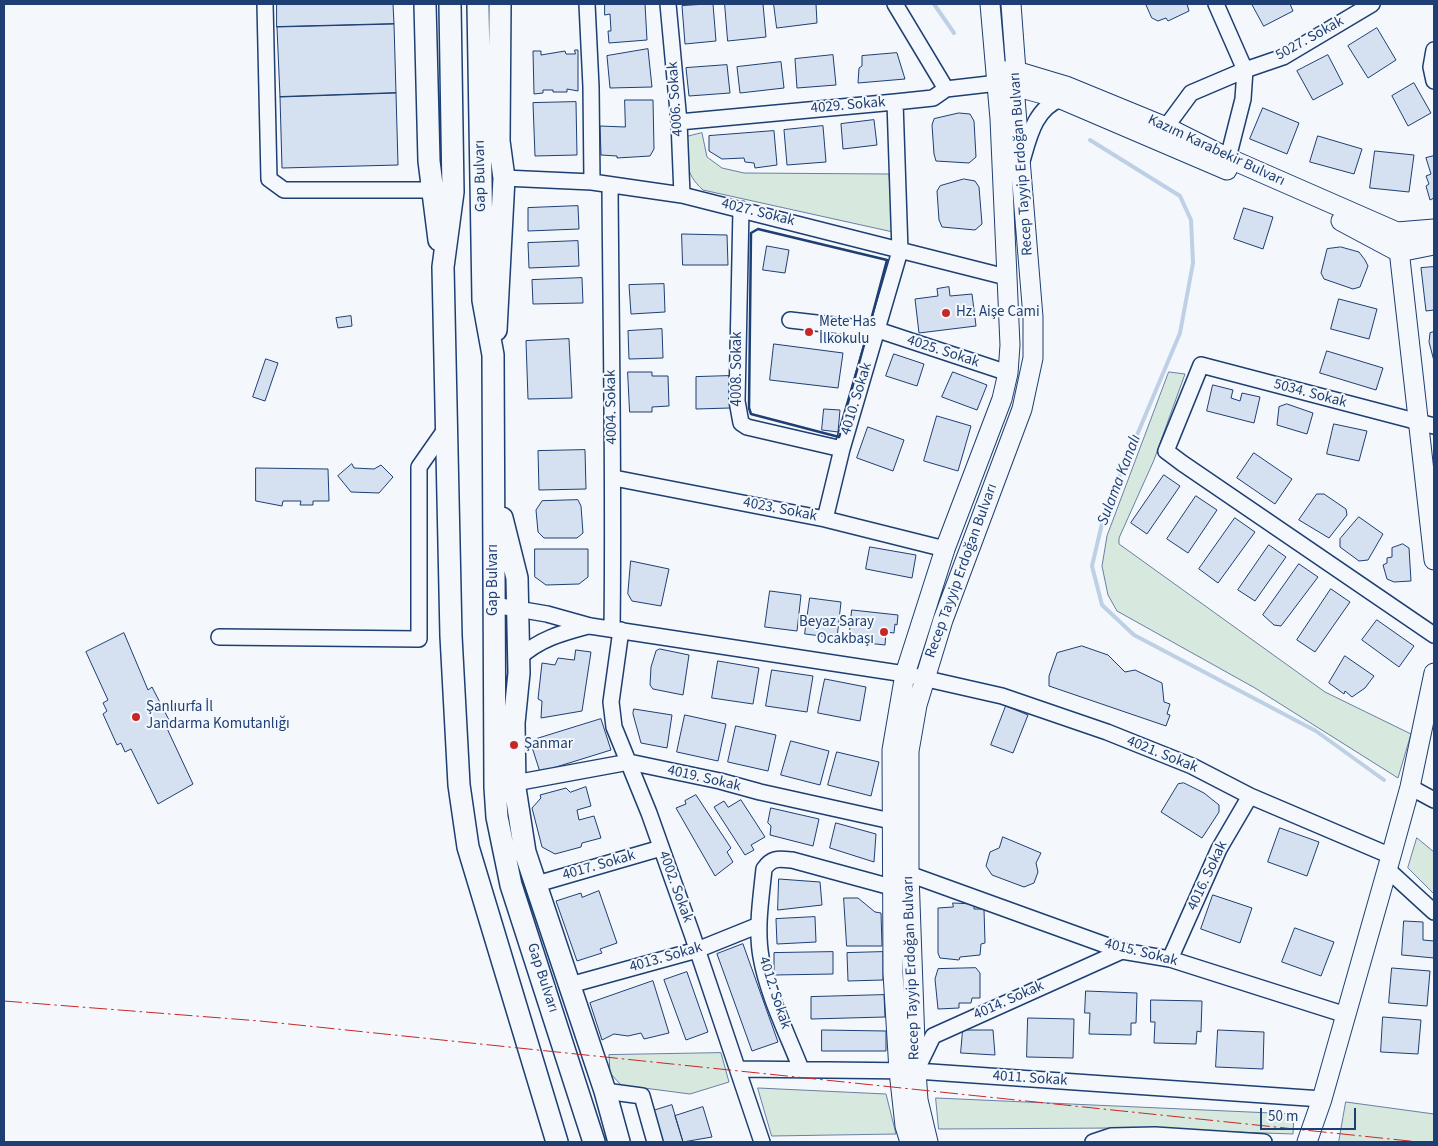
<!DOCTYPE html>
<html>
<head>
<meta charset="utf-8">
<style>
	body { margin:0 }
	#map { position:relative; width:1438px; height:1146px; overflow:hidden; background:#f4f7fb; font-family:"Source Sans 3",sans-serif }
	canvas { display:block }
	.frame { position:absolute; inset:0; border:5px solid #1d3f73; pointer-events:none }
	.scale { position:absolute; left:1260px; top:1108px; width:96px; height:22px; box-sizing:border-box; border:2px solid #1d3f73; border-top:0; padding-left:6px; font-size:15px; line-height:18px; white-space:nowrap; color:#1d3f73; -webkit-text-stroke:4px #f4f7fb; paint-order:stroke }
</style>
</head>
<body>
<div id="map">
<canvas width="1438" height="1146"></canvas>
<div class="frame"></div>
<div class="scale">50 m</div>
</div>
<script>
const ctx = document.querySelector('canvas').getContext('2d');
ctx.lineJoin = 'round';
function paint(path, color) { ctx.fillStyle = color; ctx.fill(path, 'evenodd'); }
function stroke(path, color, width, dash) { ctx.strokeStyle = color; ctx.lineWidth = width; ctx.lineCap = dash ? 'butt' : 'round'; ctx.setLineDash(dash || []); ctx.stroke(path); }
function write(font, color, halo, rows, align = 'center') {
  ctx.font = font + ' "Source Sans 3",sans-serif'; ctx.lineWidth = 4; ctx.setLineDash([]); ctx.textBaseline = 'middle'; ctx.strokeStyle = halo; ctx.fillStyle = color; for (const [text, x, y, turn = 0] of rows) {
    ctx.save(); ctx.translate(x, y); ctx.rotate((+turn || 0) * Math.PI / 180); ctx.textAlign = isNaN(turn) ? turn : align; if (halo) ctx.strokeText(text, 0, 0); ctx.fillText(text, 0, 0); ctx.restore();
  }
}
const green = new Path2D(`
	M702,133L707,157L722,168L744,173L889,174L893,232L703,190C684,173 687,160 686,137Z
	M1169,372L1185,374L1154,460L1119,538V544L1325,692L1411,734L1398,778L1255,688L1117,611L1108,595L1102,566L1107,536Z
	M1417,838L1434,852V894L1408,868Z
	M721,1053L729,1082L690,1094L621,1085L610,1073L609,1055Z
	M758,1088L886,1094L896,1134L772,1136Z
	M936,1098L1294,1114L1293,1134L1118,1128L939,1129Z
	M1346,1102L1434,1114V1142H1339Z`);
paint(green, '#d7e8df');
stroke(green, '#687fa3', 1);
stroke(new Path2D(`
	M934,4L954,33
	M1090,140L1180,196L1191,220L1193,263L1180,333L1105,511L1092,566L1102,605L1134,635L1316,731L1384,780`), '#bed0e5', 4);
const building = new Path2D(`
	M277,4H393L394,24L277,27Z
	M605,4H645L647,40L609,43L608,31H611L610,14L605,15Z
	M713,4L716,41L685,44L682,6Z
	M725,4H763L766,37L728,41Z
	M774,4H816L817,23L777,28Z
	M1146,4H1187L1189,11L1168,21L1166,18L1158,21L1152,18Z
	M1252,4H1290L1293,11L1264,26Z
	M394,24L396,93L280,97L277,27Z
	M1377,28L1396,60L1368,78L1348,46Z
	M648,49L652,87L610,88L607,56Z
	M575,50H578V91L567,89V92H553V90H543V93L534,94L533,51H541V55L565,51L566,54H575Z
	M897,53L905,79L858,83L859,68L862,66V56Z
	M833,55L836,85L797,88L795,59Z
	M1328,55L1343,84L1313,100L1297,71Z
	M781,62L784,88L740,93L737,67Z
	M727,65L730,93L689,96L686,68Z
	M1414,83L1431,113L1408,126L1392,96Z
	M396,93L398,165L282,168L280,97Z
	M625,100H653L654,149L650,156L617,158V156L601,155L600,126L625,127Z
	M576,102L577,155L535,156L533,103Z
	M1263,108L1299,123L1287,154L1250,139Z
	M959,113L970,114L974,121L976,157L969,163L936,161L934,154L932,125L934,119Z
	M874,120L877,145L843,149L841,124Z
	M823,126L826,162L787,165L784,130Z
	M774,131L777,165L755,168L754,163L745,162L744,158L722,159L709,151V136Z
	M1318,136L1362,149L1354,174L1310,162Z
	M1375,151L1414,155L1409,192L1370,188Z
	M1434,156V198L1430,200L1426,186L1429,184L1426,176L1431,174L1426,158Z
	M964,179L975,181L979,187L982,224L975,230L942,227L939,220L937,191L940,186Z
	M578,206L579,229L528,231V208Z
	M1244,208L1273,217L1263,249L1234,239Z
	M682,234L727,235L728,265H683Z
	M578,241L579,266L529,268L528,243Z
	M767,246L789,250L785,273L763,270Z
	M1341,247L1359,252L1365,260L1368,266L1360,287L1353,289L1324,279L1321,273L1327,249Z
	M1434,267V310L1426,311L1421,268Z
	M582,278L583,303L533,304L532,280Z
	M664,284L665,312L631,314L629,285Z
	M949,287L950,296L972,294L976,326L919,333L915,299L938,296L937,289Z
	M1339,299L1377,309L1369,339L1331,329Z
	M351,316L352,326L338,328L336,318Z
	M662,329L663,358L629,359L628,331Z
	M1434,332V361L1429,342L1430,333Z
	M569,339L572,398L528,399L526,341Z
	M774,344L843,353L838,388L770,380Z
	M1327,351L1383,368L1376,390L1320,373Z
	M894,354L924,364L917,386L886,376Z
	M266,359L278,363L265,401L253,397Z
	M628,372H652V376H668L669,406L652,407V412H630Z
	M953,372L987,385L977,410L942,397Z
	M729,376L730,408L696,409V377Z
	M1213,385L1233,390L1231,398L1240,401L1242,393L1260,397L1254,423L1207,411Z
	M1287,404L1313,413L1307,434L1277,425L1279,407Z
	M824,409L840,410L838,432L822,430Z
	M937,416L971,426L958,471L924,461Z
	M1334,424L1367,431L1359,461L1327,454Z
	M868,427L904,440L893,471L857,458Z
	M585,450L586,489L539,490L538,451Z
	M1254,453L1292,479L1275,504L1237,478Z
	M352,464L354,468L374,469L381,465L393,477L379,493L351,492L338,476Z
	M256,468L328,469L329,501H313V505H300L301,501H283L282,506L256,501Z
	M1164,475L1180,486L1147,534L1131,523Z
	M1317,494H1324L1346,509L1347,515L1329,538L1299,520Z
	M1196,496L1217,510L1188,553L1167,539Z
	M578,500L581,506L583,533L577,538H544L538,532L536,510L542,501Z
	M1359,517L1383,534L1368,560L1359,561L1340,547V539Z
	M1235,518L1255,532L1218,583L1199,569Z
	M1403,544L1409,548L1411,581L1394,582L1387,579L1383,565L1387,563V558L1392,557V548Z
	M1269,545L1286,557L1255,601L1238,590Z
	M870,547L916,555L912,578L866,569Z
	M535,549H588V577L579,584L546,585L535,577Z
	M631,561L669,569L661,606L632,601L628,594Z
	M1299,564L1318,577L1281,626L1274,625L1263,615Z
	M1331,589L1350,602L1315,652L1297,640Z
	M770,591L801,595L797,631L765,627Z
	M810,598L841,602L837,638L805,634Z
	M852,610L898,615L897,625L895,624L894,633L886,632L885,645L849,641Z
	M1377,620L1414,646L1399,667L1362,640Z
	M124,633L148,690L152,687L169,720L164,722L193,784L158,804L131,749L125,752L121,743L117,745L103,714L107,711L103,703L108,700L86,652Z
	M1082,646L1108,655L1125,672L1135,670L1162,683L1164,702L1170,704L1167,714L1170,715L1166,726L1049,686V676L1057,653Z
	M660,649L689,655L683,695L653,689L650,685L651,667L656,651Z
	M576,650L591,652L582,711L541,718L542,701L538,699L542,663L555,665L558,658L574,660Z
	M1345,656L1374,676L1365,688L1352,697L1345,691L1344,694L1329,683Z
	M718,661L759,668L753,704L712,698Z
	M772,670L813,676L807,712L766,706Z
	M825,679L866,687L860,721L818,713Z
	M1006,706L1028,715L1013,753L991,745Z
	M634,709L672,715L667,748L641,743L633,714Z
	M685,715L726,724L718,761L677,752Z
	M601,719L611,750L540,772L530,741Z
	M736,726L776,735L768,771L728,762Z
	M791,741L829,751L820,785L781,775Z
	M837,752L879,762L871,796L828,785Z
	M1184,783L1204,793L1219,805V812L1202,838L1161,812L1178,784Z
	M586,787L591,806L577,810L579,820L594,816L601,838L582,843L581,847L555,854L542,847L532,808L541,798L540,795L566,788L570,792Z
	M696,795L731,848L727,852L733,862L715,876L676,808L686,804L685,801Z
	M741,800L765,837L751,845L754,850L745,855L714,807L724,801L728,807Z
	M771,808L819,819L813,846L770,835L771,826L768,823Z
	M836,823L876,834L874,862L830,848Z
	M1280,828L1319,842L1307,876L1268,862Z
	M1003,837L1041,853L1036,863L1038,872L1034,883L1024,887L992,875L986,866L990,852L999,848Z
	M779,879L820,882L822,905L778,910Z
	M599,891L617,943L600,949L602,953L577,961L556,901L581,893L582,897Z
	M1213,895L1252,908L1240,943L1201,929Z
	M844,898H858L875,912L881,913L882,946H847Z
	M953,903L974,904V909H984L985,943L981,944L980,955L960,957L959,960L940,958L938,953V908L953,907Z
	M815,917L816,942L777,944L776,919Z
	M1404,921L1423,922V940L1434,941V958L1402,955Z
	M1295,928L1334,942L1321,976L1282,962Z
	M743,944L778,1042L752,1051L717,954Z
	M833,952V974L774,975V953Z
	M883,952V980L848,981L847,953Z
	M976,968L980,973V998H972L971,1003H959V1008L938,1009L935,979L938,969Z
	M1392,968L1430,971L1427,1006L1389,1003Z
	M687,972L708,1032L686,1040L664,980Z
	M653,981L669,1033L644,1039L641,1033L628,1036L614,1034L602,1040L590,1003Z
	M1086,991L1137,993L1136,1023H1131V1035L1089,1034L1090,1013H1085Z
	M884,995L885,1017L811,1019V997Z
	M1151,1000L1202,1001L1201,1032L1197,1031L1196,1044L1154,1043L1155,1022H1151Z
	M1383,1017L1421,1020L1418,1054L1381,1052Z
	M1028,1018L1074,1019L1073,1058L1027,1057Z
	M822,1030L886,1031V1051H822Z
	M963,1030H993L995,1055L961,1053Z
	M1218,1030L1264,1032L1263,1069L1216,1067Z
	M672,1105L683,1142H651L643,1114Z
	M703,1107L712,1137L683,1142L675,1116Z`);
paint(building, '#d5e0f0');
stroke(building, '#1d3f73', 1);
const minor = new Path2D(`
	M265,4L269,179L284,190H431
	M587,4L591,87L592,182
	M668,4L679,122L682,195
	M895,4L946,89
	M1216,4L1245,70L1243,99L1228,158V167
	M1434,50L1431,67L1434,81
	M679,122L895,102L933,98L946,89L998,83L1008,85
	M1166,127L1191,93L1245,70L1283,57L1372,4
	M1022,161C1029,137 1035,108 1061,99
	M504,178L592,182L682,195L1006,277
	M610,186C611,333 614,481 612,629
	M741,209L737,401L741,423L747,427L842,449
	M790,320L878,330L1008,373
	M1434,426L1201,365L1166,451L1182,463L1434,635
	M614,478L825,519L945,549
	M825,519L842,449L900,251L895,102
	M494,605L547,614L590,626L905,674L1002,696L1107,732L1192,766L1250,796L1391,856
	M621,630L611,702L614,727L649,813L692,934L762,1142
	M219,637L419,639V467L447,427
	M519,658C539,639 562,633 588,626
	M515,783L629,762L720,781L760,792L891,821
	M1410,787L1434,800
	M1387,869L1434,912
	M909,874L1122,951L1170,959L1346,1015
	M537,884L661,848
	M1170,959L1219,849L1250,796
	M570,985L697,950L759,925
	M738,1069L916,1071L1322,1099
	M801,1069C787,1033 768,996 761,957C756,929 761,898 764,869C772,857 779,859 792,860L891,887
	M916,1071L933,1036L1122,951
	M605,1091L642,1096L655,1142
	M1093,1142L1111,1136L1155,1135L1264,1142`);
const major = new Path2D(`
	M1004,71H1016L1066,86L1166,127L1228,158L1397,232L1434,229
	M1014,86L1061,99L1227,170
	M1341,221L1399,252L1434,245
	M1398,241L1434,560
	M910,1142L905,1126L899,1071L893,973L892,750L905,674L945,549L1002,399L1008,373L1010,345L1000,119L990,4
	M928,1142L918,1100L916,1071L909,874V751L917,705L943,620L1022,409L1033,358V317L1014,86L1016,71L1011,4
	M1307,1142L1322,1099L1391,856L1410,787L1434,673`);
const highway = new Path2D(`
	M425,4L429,161L439,240
	M450,4L453,192L443,267L451,636L459,785L468,847L557,1142
	M478,4L483,300L493,355L495,787L497,817L511,885L594,1142
	M496,330L504,178L499,141L500,4
	M502,518L517,578L519,673L514,723L515,788L525,852L605,1091L619,1142`);
stroke(minor, '#1d3f73', 18);
stroke(major, '#1d3f73', 21);
stroke(highway, '#1d3f73', 24);
stroke(minor, '#f4f7fb', 15);
stroke(major, '#f4f7fb', 19);
stroke(highway, '#f4f7fb', 21);
stroke(new Path2D(`
	M846,410L864,345
	M840,434L839,437L751,414L749,408L751,233L758,229L887,260L871,320`), '#1d3f73', 2.5);
stroke(new Path2D(`
	M4,1001L260,1021L1419,1142`), '#c62828', 1, [18, 4, 2.5, 4]);
for (const [x, y, r, color] of [
	[946,313,5,"#c62828"],
	[809,332,5,"#c62828"],
	[884,632,5,"#c62828"],
	[136,717,5,"#c62828"],
	[514,745,5,"#c62828"]
]) { const dot = new Path2D(); dot.arc(x, y, r, 0, 2 * Math.PI); ctx.fillStyle = color; ctx.fill(dot); stroke(dot, '#f4f7fb', 2); }
write('15px', '#1d3f73', '#f4f7fb', [
	["5027. Sokak",1310,39,-29],
	["4006. Sokak",676,99,-94],
	["4029. Sokak",848,106,-5],
	["Kazım Karabekir Bulvarı",1216,151,25],
	["Recep Tayyip Erdoğan Bulvarı",1022,164,-94],
	["Gap Bulvarı",481,176,-91],
	["4027. Sokak",758,213,14],
	["4025. Sokak",943,352,18],
	["4008. Sokak",738,369,-90],
	["5034. Sokak",1310,394,15],
	["4010. Sokak",857,399,-73],
	["4004. Sokak",612,407,-91],
	["4023. Sokak",780,510,11],
	["Recep Tayyip Erdoğan Bulvarı",962,571,-70],
	["Gap Bulvarı",494,580,-90],
	["4021. Sokak",1162,755,22],
	["4019. Sokak",704,779,13],
	["4017. Sokak",599,866,-16],
	["4016. Sokak",1208,876,-65],
	["4002. Sokak",675,887,70],
	["4015. Sokak",1141,953,14],
	["4013. Sokak",666,958,-16],
	["Recep Tayyip Erdoğan Bulvarı",912,968,-92],
	["Gap Bulvarı",542,978,72],
	["4012. Sokak",774,993,72],
	["4014. Sokak",1009,1001,-24],
	["4011. Sokak",1030,1079,4]
]);
write('15px', '#1d3f73', '#f4f7fb', [
	["Hz. Aişe Cami",956,313],
	["Mete Has",819,323],
	["İlkokulu",819,340],
	["Beyaz Saray",874,623,"right"],
	["Ocakbaşı",874,640,"right"],
	["Şanlıurfa İl",146,708],
	["Jandarma Komutanlığı",146,725],
	["Şanmar",524,745]
], 'left');
write('italic 16px', '#1d3f73', '#f4f7fb', [
	["Sulama Kanalı",1120,480,-69]
]);
</script>
</body>
</html>
